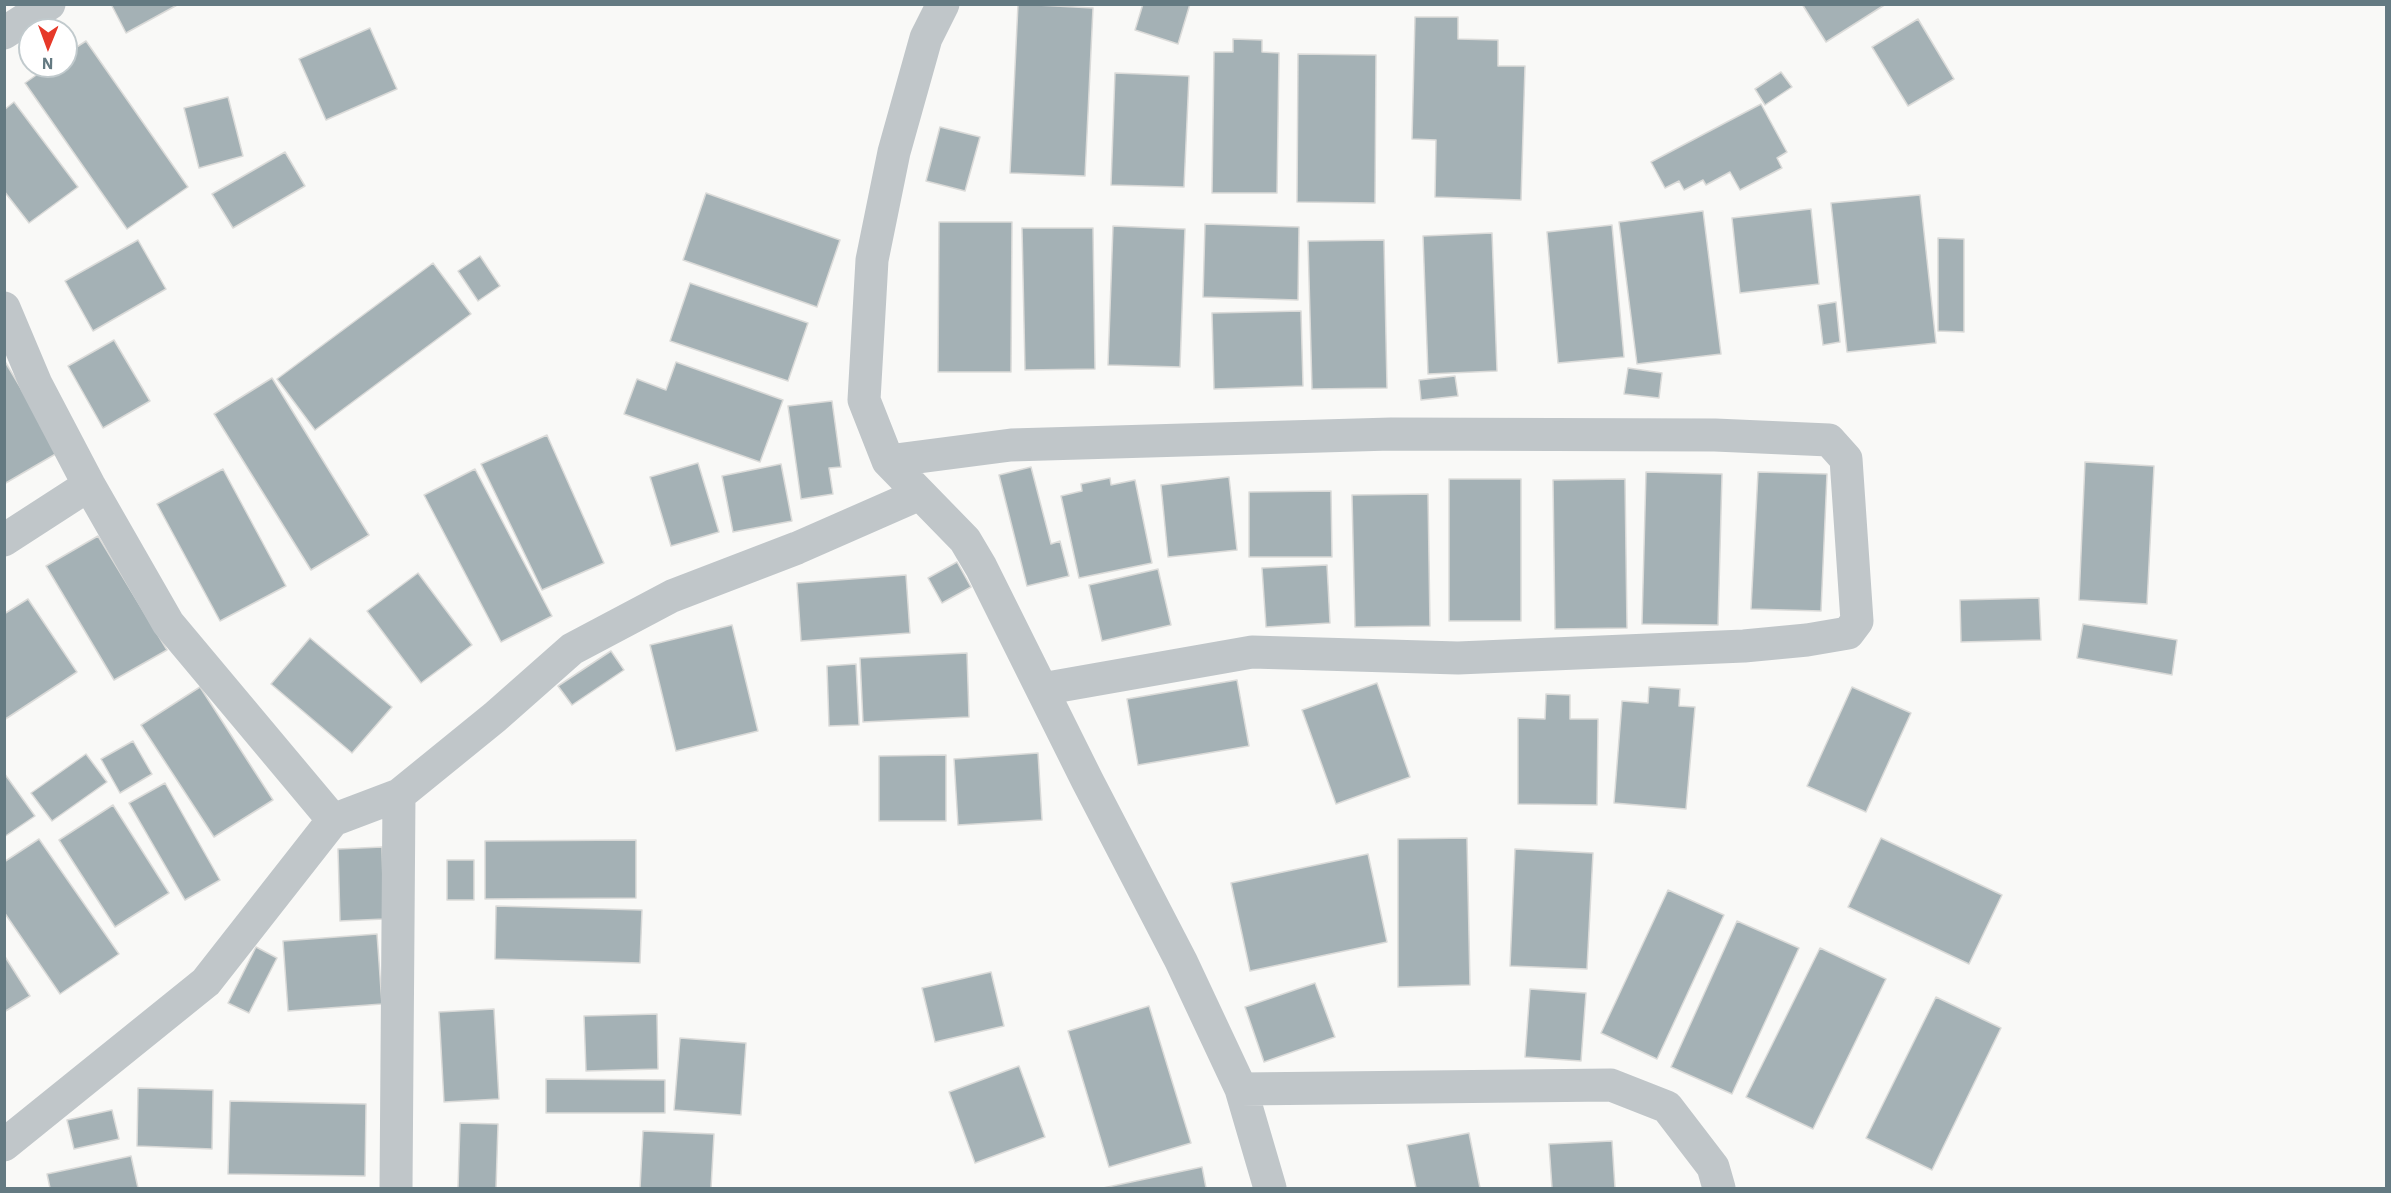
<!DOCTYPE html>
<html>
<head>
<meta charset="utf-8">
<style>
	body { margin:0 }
	#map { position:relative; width:2391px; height:1193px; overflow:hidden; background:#f9f9f7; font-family:"IBM Plex Sans",sans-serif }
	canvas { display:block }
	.frame { position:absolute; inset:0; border:6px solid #647a82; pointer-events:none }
	.north { position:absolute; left:18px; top:18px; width:60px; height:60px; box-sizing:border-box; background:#fff; border:2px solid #c1cacd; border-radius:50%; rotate:181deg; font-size:16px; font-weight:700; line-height:24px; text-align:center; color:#647a82 }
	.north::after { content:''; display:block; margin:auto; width:21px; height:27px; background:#e63929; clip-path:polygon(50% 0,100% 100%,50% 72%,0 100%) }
</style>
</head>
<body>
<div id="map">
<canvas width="2391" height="1193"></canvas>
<div class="frame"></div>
<div class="north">N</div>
</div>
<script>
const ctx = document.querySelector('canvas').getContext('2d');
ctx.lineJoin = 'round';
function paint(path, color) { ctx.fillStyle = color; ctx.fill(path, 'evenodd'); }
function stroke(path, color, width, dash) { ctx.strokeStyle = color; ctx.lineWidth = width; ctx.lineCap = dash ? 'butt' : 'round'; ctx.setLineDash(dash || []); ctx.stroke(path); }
const building = new Path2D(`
	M111,4H179L126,33Z
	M1018,4L1093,8L1085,176L1010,173Z
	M1143,4H1190L1178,44L1135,30Z
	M1802,4H1886L1826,42Z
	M1415,17H1458V39L1498,40V66H1525L1521,200L1435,197L1436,140L1412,139Z
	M1918,19L1954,79L1908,106L1872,47Z
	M370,28L397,89L326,120L299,59Z
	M1233,39L1262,40V52L1279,53L1277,193H1212L1214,52H1233Z
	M86,41L188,187L127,229L25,83L49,66H66V54Z
	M1298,54L1376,55L1375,203L1297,202Z
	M1781,72L1792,87L1765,105L1755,89Z
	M1115,73L1189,76L1184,187L1111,185Z
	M228,97L243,156L199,168L184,108Z
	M14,102L78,187L29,223L4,191V110Z
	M1761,104L1787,152L1777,158L1782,168L1740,190L1730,172L1706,185L1703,180L1684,190L1679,181L1665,188L1651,162Z
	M940,127L980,137L965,191L926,181Z
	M285,152L305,186L233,228L212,194Z
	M706,193L840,240L817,307L683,260Z
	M1920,195L1936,343L1847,352L1831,203Z
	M1811,209L1819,284L1740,293L1732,218Z
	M1703,211L1721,354L1637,364L1619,222Z
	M939,222H1012L1011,372H938Z
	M1205,224L1299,227L1298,300L1203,297Z
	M1612,225L1624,357L1558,363L1547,232Z
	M1113,226L1185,229L1180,367L1108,365Z
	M1022,228H1093L1095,369L1025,370Z
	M1492,233L1497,371L1428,374L1423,236Z
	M1938,238L1964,239V332L1938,331Z
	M138,240L166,289L93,331L65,281Z
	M1384,240L1387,388L1312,389L1308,241Z
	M480,256L500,286L478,301L458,271Z
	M433,263L471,314L315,430L277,379Z
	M690,283L808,323L788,381L670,341Z
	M1836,302L1840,342L1823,345L1818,305Z
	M1301,311L1303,386L1214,389L1212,313Z
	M114,340L150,401L103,428L68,366Z
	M4,360L59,452L4,484Z
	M676,362L783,400L760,462L624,414L637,379L666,390Z
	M1628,368L1662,373L1659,398L1624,394Z
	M1455,376L1458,396L1421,400L1419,380Z
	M272,378L369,535L311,570L214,414Z
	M832,401L841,467L829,468L833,494L801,499L788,406Z
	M547,435L604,563L542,590L481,464Z
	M2085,462L2154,466L2147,604L2079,600Z
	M698,463L719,532L671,546L650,477Z
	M781,464L792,521L733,532L722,476Z
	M1031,467L1051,544L1060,541L1069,576L1027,586L999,475Z
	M223,469L286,586L220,621L157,504Z
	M475,469L552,616L501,642L424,495Z
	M1646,472L1722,474L1718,625L1642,624Z
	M1758,472L1827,474L1821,611L1751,609Z
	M1229,477L1237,550L1168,557L1161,485Z
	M1110,478L1111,485L1135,480L1152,563L1079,578L1061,496L1082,491L1081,484Z
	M1449,479H1521V621H1449Z
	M1625,479L1627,628L1555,629L1553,480Z
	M1331,491L1332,557H1249V492Z
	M1428,494L1430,626L1355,627L1352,495Z
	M98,536L167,650L114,680L46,566Z
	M957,562L971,587L942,603L928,578Z
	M1327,565L1330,623L1266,627L1262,568Z
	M1158,569L1171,625L1102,641L1089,585Z
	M418,573L472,645L421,683L367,611Z
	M906,575L910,633L801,641L797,583Z
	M2039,598L2041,640L1961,642L1960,600Z
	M28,599L77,672L4,720V614Z
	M2083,624L2177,640L2172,675L2077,658Z
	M732,625L758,731L676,751L650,645Z
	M310,638L392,707L352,753L271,684Z
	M611,651L624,670L572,705L558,686Z
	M967,653L969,717L863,722L860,658Z
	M856,664L859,725L829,726L827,666Z
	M1237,680L1249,746L1138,765L1127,699Z
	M1377,683L1410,777L1336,804L1302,710Z
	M200,687L273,800L214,837L141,725Z
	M1649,687L1680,689L1679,706L1695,707L1686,809L1614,803L1622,701L1648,703Z
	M1852,687L1911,713L1866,812L1807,786Z
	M1546,694L1570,695V719H1598L1597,805L1518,804V718L1545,719Z
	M133,741L152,774L120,793L101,759Z
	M1038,753L1042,820L958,825L954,759Z
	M86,754L107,782L52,821L31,793Z
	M946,755V821H879V756Z
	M4,773L35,816L4,837Z
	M165,783L220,880L185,900L129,803Z
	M113,805L169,893L115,927L59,840Z
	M1467,838L1470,985L1398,987V839Z
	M1881,838L2002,895L1969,964L1848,907Z
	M39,839L119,954L60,994L4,912V862Z
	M636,840V898L485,899V841Z
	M382,847L384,919L340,921L338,849Z
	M1515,849L1593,853L1587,969L1510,966Z
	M1368,854L1387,942L1250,971L1231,883Z
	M447,860H474V900H447Z
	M1668,890L1724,915L1657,1059L1601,1033Z
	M496,906L642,910L640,963L495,959Z
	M1737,921L1799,948L1732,1094L1671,1067Z
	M377,934L382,1004L288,1011L283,941Z
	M256,947L277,958L249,1013L228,1003Z
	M1820,948L1886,979L1813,1129L1746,1097Z
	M4,955L30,996L4,1012Z
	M991,972L1004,1026L935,1042L922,988Z
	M1315,983L1335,1037L1264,1062L1245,1007Z
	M1530,989L1586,993L1581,1061L1525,1057Z
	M1936,997L2001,1028L1932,1170L1866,1138Z
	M1149,1006L1191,1143L1109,1167L1068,1031Z
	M494,1009L499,1099L444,1102L439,1012Z
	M657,1014L658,1069L586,1071L584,1016Z
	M680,1038L746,1043L741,1115L674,1110Z
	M1019,1066L1045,1137L975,1163L949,1092Z
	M546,1079L665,1080V1113H546Z
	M138,1088L213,1090L212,1149L137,1146Z
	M230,1101L366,1104L365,1176L228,1174Z
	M112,1110L119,1139L74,1149L67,1120Z
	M460,1123L498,1124L496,1188H458Z
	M643,1131L714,1134L711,1188H640Z
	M1469,1133L1480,1188H1416L1407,1145Z
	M1612,1141L1615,1188H1552L1549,1144Z
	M131,1156L138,1188H50L47,1174Z
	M1202,1167L1206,1188H1103Z`);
paint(building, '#a4b1b5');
stroke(building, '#dbdbd9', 1.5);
stroke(new Path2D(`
	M943,4L926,38L894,152L872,260L864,400L888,461L965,540L981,567L1087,780L1181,961L1241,1089L1270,1188
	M4,33L49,4
	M4,308L36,384L89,485L168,623L333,820
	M888,461L1011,445L1391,434L1715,435L1829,440L1846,459L1857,621L1848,633L1807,640L1744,646L1458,658L1252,652L1042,689
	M4,540L89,485
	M1241,1089L1611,1085L1667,1107L1713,1167L1719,1188
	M4,1145L206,982L333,820L399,795L495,717L572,649L672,596L797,548L920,494
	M396,1188L399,795`), '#c0c6c9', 33);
</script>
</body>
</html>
